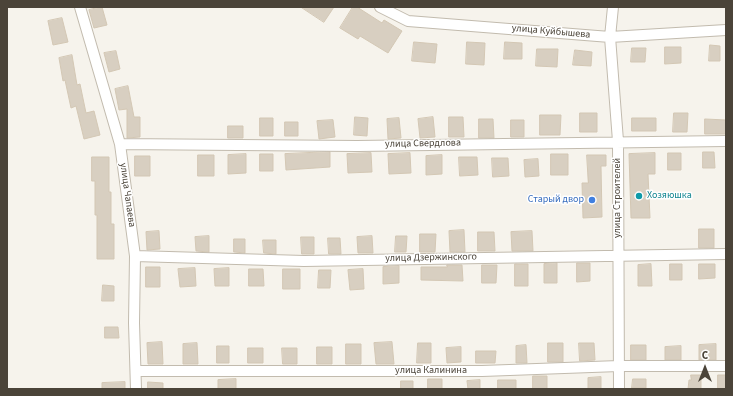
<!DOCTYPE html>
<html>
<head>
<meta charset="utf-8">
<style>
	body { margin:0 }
	#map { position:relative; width:733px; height:396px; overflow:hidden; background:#f6f3ec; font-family:"Source Sans 3",sans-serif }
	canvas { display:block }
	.frame { position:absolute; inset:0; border:8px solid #4b4439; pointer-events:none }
	.north { position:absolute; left:685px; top:348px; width:40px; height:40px; -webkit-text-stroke:3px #fff; paint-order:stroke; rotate:0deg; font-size:11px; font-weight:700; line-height:16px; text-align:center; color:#4b4439 }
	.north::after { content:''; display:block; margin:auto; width:14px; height:18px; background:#4b4439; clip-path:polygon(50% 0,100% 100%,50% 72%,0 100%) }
</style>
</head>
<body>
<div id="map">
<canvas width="733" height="396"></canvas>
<div class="frame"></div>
<div class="north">С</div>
</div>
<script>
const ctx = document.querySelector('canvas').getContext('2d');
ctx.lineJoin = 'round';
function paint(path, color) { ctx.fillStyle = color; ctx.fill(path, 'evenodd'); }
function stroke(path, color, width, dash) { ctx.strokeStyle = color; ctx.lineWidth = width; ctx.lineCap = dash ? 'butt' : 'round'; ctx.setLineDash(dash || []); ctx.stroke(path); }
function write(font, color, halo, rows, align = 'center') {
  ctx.font = font + ' "Source Sans 3",sans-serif'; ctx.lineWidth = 3; ctx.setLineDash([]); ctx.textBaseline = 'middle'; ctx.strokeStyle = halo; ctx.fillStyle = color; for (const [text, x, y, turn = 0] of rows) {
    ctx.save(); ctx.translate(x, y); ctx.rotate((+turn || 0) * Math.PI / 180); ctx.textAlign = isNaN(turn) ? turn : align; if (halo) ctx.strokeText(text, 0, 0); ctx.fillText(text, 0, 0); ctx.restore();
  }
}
const building = new Path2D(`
	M102,7L107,25L94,28L89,10Z
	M301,7H334L324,22Z
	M353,7H357L382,23L384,20L402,31L388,53L360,36L358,39L340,28Z
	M62,18L68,42L53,45L48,21Z
	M414,42L437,44L435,63L412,61Z
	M467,42L485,43L484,65L466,64Z
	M505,42L522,43V59H504Z
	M710,45L720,46V61H709Z
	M665,47H681V63L665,64Z
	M632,48H646L645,62H631Z
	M537,49H558L557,67L536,66Z
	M575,50L592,52L591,66L573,65Z
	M116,51L120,69L109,72L104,53Z
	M72,55L77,85L80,84L86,113L94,111L100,135L84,139L76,106L71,108L65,80L63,81L59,58Z
	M128,86L134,117H140V137L127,138V109L119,110L115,89Z
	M580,113H597V132H580Z
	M674,113H688L687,132H673Z
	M540,115H561L560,135H540Z
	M355,117L368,118L367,136L354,135Z
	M433,117L435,137L420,138L418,119Z
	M449,117H463L464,137H449Z
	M260,118H273V136H260Z
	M399,118L401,138L388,139L387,119Z
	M632,118H656V131H632Z
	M479,119H493L494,138H479Z
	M705,119L726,120V134H705Z
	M333,120L335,137L319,139L317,121Z
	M511,120H524V137H511Z
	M285,122H298V136H285Z
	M228,126H243V138H228Z
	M330,152V167L286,170L285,154Z
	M703,152H714L715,168H703Z
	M371,153L372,172L348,173L347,154Z
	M410,153L411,173L389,174L388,154Z
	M655,153V174H648L650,218H631L629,154Z
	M668,153H681V170H668Z
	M246,154V173L228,174V155Z
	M260,154H273V171H260Z
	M551,154H568V175H551Z
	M198,155H214V176H198Z
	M442,155V174L426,175V156Z
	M587,155H606V166H601L602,217L583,218L582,183H588Z
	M135,156H150V176H135Z
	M92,157H109V192H111V224H114V259H97V215H95V181H92Z
	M459,157H477L478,175L460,176Z
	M492,158H508L509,176L493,177Z
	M538,159L539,176L525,177L524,160Z
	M699,229H714V248H699Z
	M464,230L465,252H450L449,231Z
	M159,231L160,249L147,250L146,232Z
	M532,231L533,251H512L511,232Z
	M478,232H494L495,251H478Z
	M420,234H436L435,252H420Z
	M209,236V252L196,251L195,237Z
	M372,236L373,253H358L357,237Z
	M396,236H407L406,252H395Z
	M301,237H314V254H302Z
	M328,238H340L341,254H329Z
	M234,239H245V253L234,252Z
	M263,240H276V254L264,253Z
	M557,263V283H544V264Z
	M577,263H590V281L577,282Z
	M515,264H528V286H515Z
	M651,264L652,286H638V265Z
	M670,264H682V280H670Z
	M699,264H715V278L699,279Z
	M447,265H462L463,281L421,280V267H447Z
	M482,265H497L496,283H482Z
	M399,266V283L383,284V267Z
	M146,267H160V287H146Z
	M195,268L196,286L180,287L178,269Z
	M229,268V286H215L214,269Z
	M249,269H263L264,286H249Z
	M283,269H300V289H283Z
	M363,269L364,289L350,290L348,270Z
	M319,270H331L330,288H318Z
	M103,285L114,286V301H102Z
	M105,327H118L119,338H105Z
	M162,342L163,364H148L147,343Z
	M392,342L394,364H376L374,343Z
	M197,343L198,364H183V344Z
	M418,343H431V363H417Z
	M548,343H563V362H548Z
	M579,343H594L595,360L580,361Z
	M346,344H361V364H346Z
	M716,344V360H699V345Z
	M526,345L527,363H516V346Z
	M631,345H646V360H631Z
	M217,346H229V363H217Z
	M681,346V360H665V347Z
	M317,347H332V364H317Z
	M461,347V362L447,363L446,348Z
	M248,348H263V363H248Z
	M282,348H297V364H283Z
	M476,351H496L495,363H476Z
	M691,375H701V389H688L689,380H691Z
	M718,375H726V389H718Z
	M533,376H547V389H533Z
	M601,377V389H588V378Z
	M236,379V389H218V380Z
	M428,379H442V389H428Z
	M633,379H646V388H632Z
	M480,380V389H468L467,381Z
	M498,380H516V389H498Z
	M401,381H413V389H401Z
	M125,382V389H102V383Z
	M148,382L163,383V389H148Z`);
paint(building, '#d8cfc1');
stroke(building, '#d3c7b4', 1);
const street = new Path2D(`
	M80,7L120,144L135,256L134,323L136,389
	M380,7L408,21L610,37L726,30
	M613,7L610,37L618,141L619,389
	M120,144L357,146L726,141
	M135,256L304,261L726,254
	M136,371H482L619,366H726`);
stroke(street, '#c2bbae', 12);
stroke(street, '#fff', 10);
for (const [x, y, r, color] of [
	[639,196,4,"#0f9aa8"],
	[592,200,4,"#3f7fe0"]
]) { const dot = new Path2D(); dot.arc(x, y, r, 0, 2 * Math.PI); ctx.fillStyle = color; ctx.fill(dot); stroke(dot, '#fff', 1.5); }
write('10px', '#4b4439', '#fff', [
	["улица Куйбышева",551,32,5],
	["улица Свердлова",423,144,-1],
	["улица Чапаева",127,195,82],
	["улица Строителей",618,198,-90],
	["улица Дзержинского",431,258,-1],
	["улица Калинина",431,371]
]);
write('10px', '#0d838f', '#fff', [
	["Хозяюшка",647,196]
], 'left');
write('10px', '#366cbe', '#fff', [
	["Старый двор",584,200]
], 'right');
</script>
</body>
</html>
